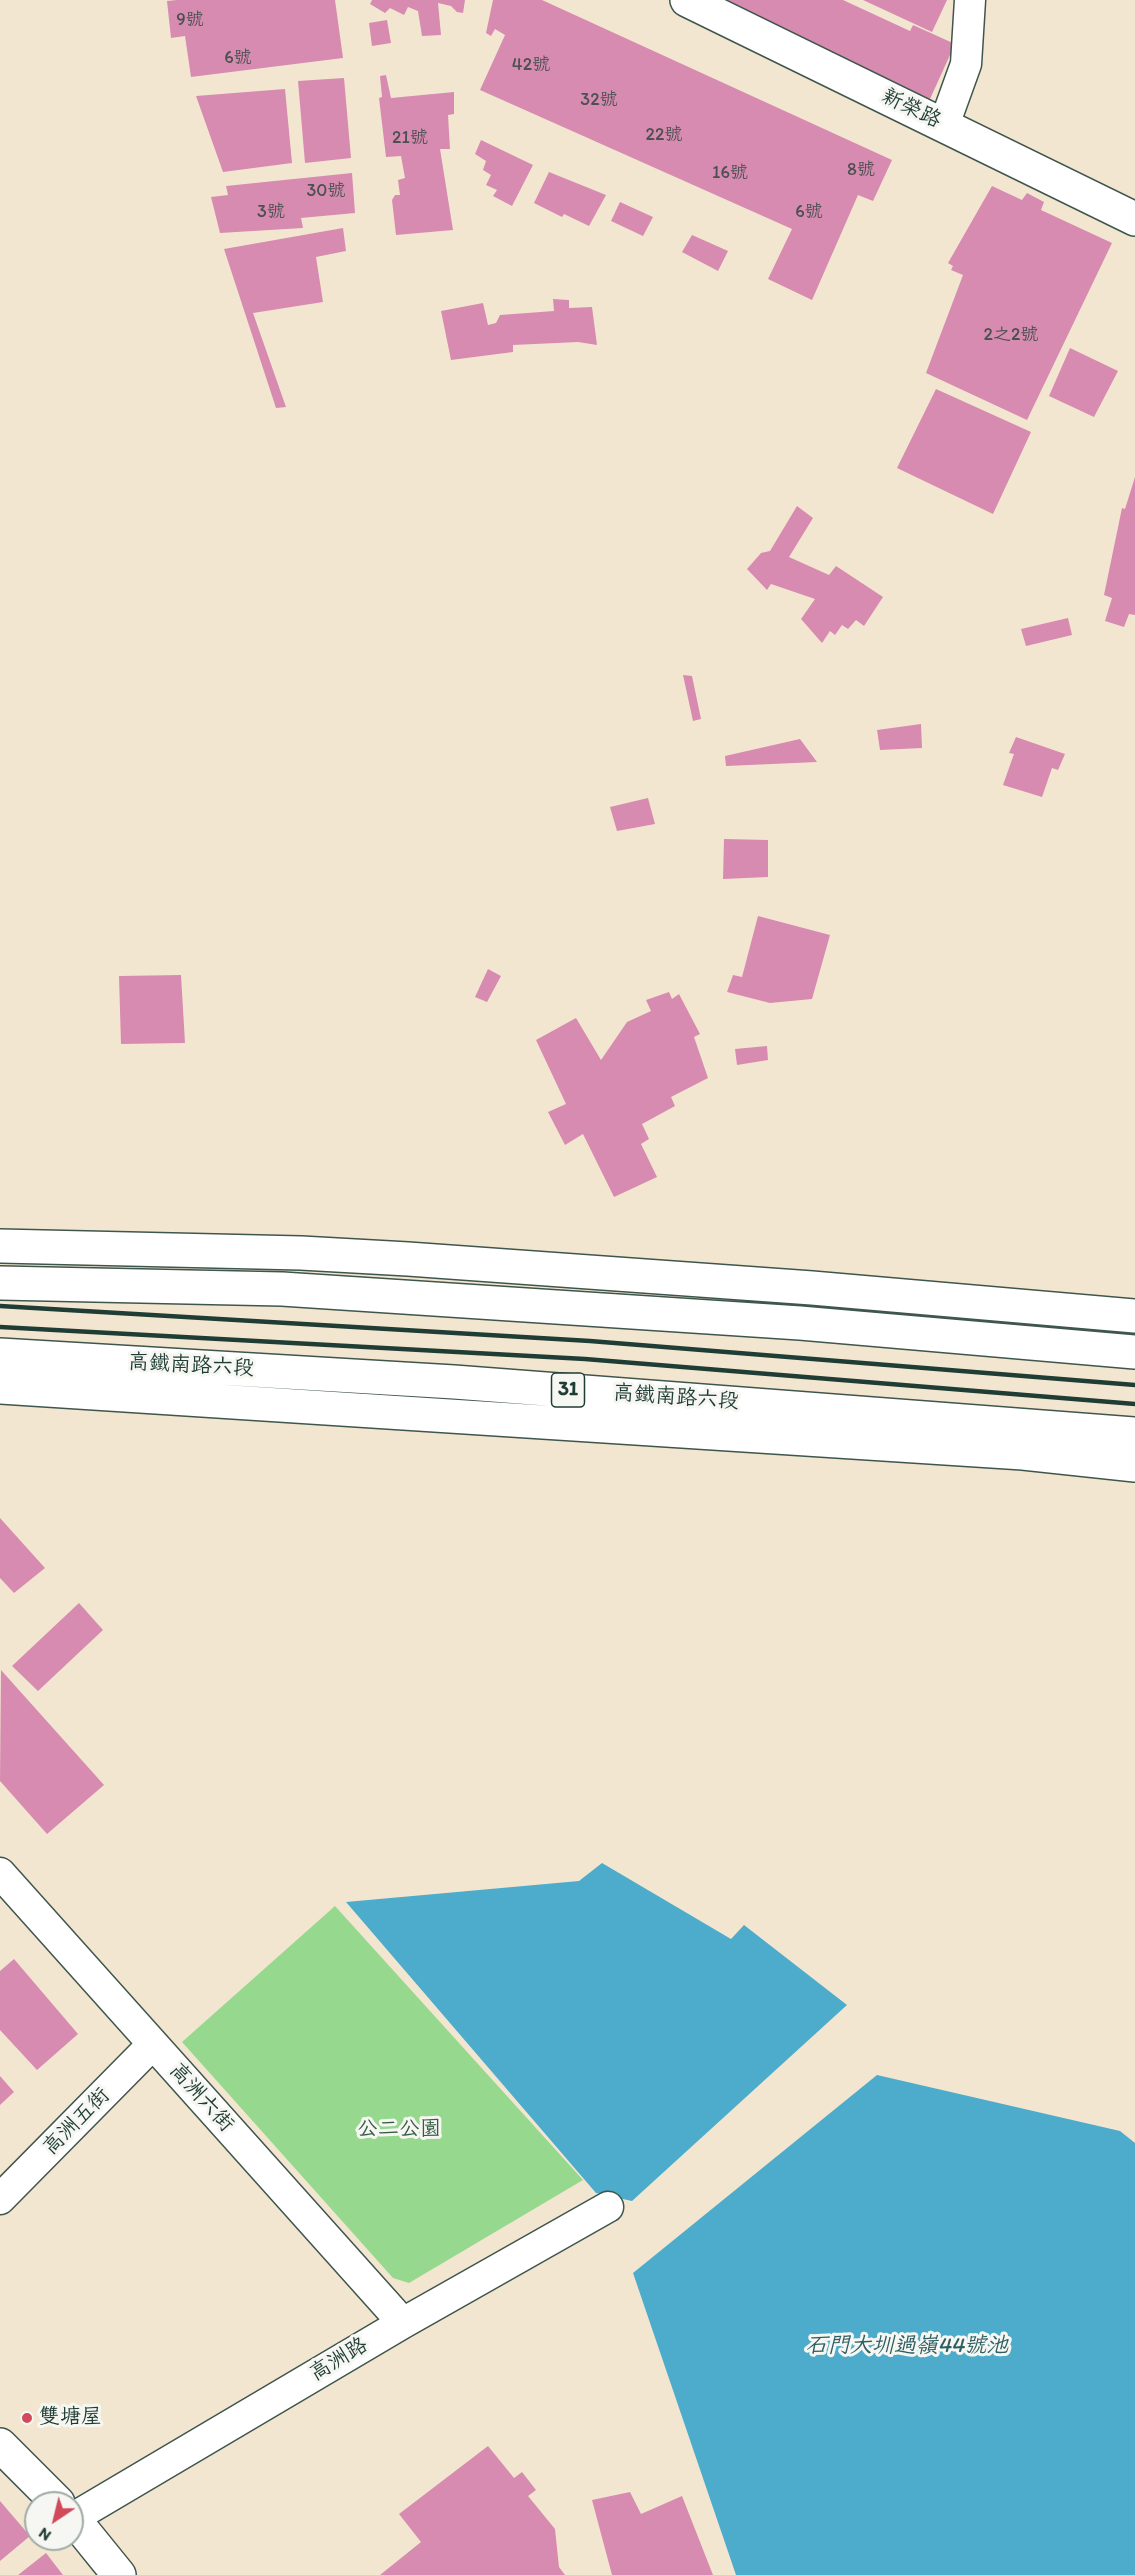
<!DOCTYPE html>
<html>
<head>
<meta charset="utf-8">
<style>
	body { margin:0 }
	#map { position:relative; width:1135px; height:2575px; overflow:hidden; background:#f3e6d1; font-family:Itim,sans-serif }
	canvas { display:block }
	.north { position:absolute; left:24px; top:2491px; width:60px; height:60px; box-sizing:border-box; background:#f6f6f2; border:2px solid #a0aca6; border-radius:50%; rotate:215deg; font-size:16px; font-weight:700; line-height:24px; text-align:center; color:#1f3d34 }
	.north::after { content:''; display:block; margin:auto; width:21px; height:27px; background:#d1495b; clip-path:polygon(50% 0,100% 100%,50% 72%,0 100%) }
</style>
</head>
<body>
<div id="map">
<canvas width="1135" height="2575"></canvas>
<div class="north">N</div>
</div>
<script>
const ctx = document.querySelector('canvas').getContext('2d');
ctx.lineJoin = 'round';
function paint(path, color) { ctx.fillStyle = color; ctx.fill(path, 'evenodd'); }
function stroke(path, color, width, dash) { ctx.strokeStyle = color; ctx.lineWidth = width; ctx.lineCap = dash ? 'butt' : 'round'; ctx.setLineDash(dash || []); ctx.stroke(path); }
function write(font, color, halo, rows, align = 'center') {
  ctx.font = font + ' Itim,"LXGW WenKai TC",sans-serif'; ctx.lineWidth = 6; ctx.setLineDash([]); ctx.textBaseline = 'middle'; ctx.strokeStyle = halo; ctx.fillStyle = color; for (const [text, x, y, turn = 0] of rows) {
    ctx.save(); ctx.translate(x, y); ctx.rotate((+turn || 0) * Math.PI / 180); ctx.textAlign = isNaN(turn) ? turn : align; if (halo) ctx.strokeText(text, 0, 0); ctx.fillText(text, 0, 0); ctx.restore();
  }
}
paint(new Path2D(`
	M335,1906L583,2180L409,2283L393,2278L182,2042Z`), '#97d88f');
paint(new Path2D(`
	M602,1863L731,1939L744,1925L847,2005L632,2201L596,2193L346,1902L579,1881Z
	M877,2075L1120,2131L1135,2143V2575H736L633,2273Z`), '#4daccc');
paint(new Path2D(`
	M177,0H335L343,58L191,77L185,36L171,38L167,1Z
	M372,0H465L463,13L457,12L451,6L438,3L441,35L422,36L418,11L408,7L404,15L390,8L385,13L370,4Z
	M493,0H542L892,160L873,201L858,195L812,300L768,279L792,229L480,90L505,35L495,29L491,36L486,33Z
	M707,0H843L910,31L913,25L955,44L930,99Z
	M863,0H947L932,32Z
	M387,20L391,43L372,46L369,23Z
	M386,75L391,98L454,92V114L448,115L450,149H440L453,230L396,235L392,200L395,195H400L398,180L405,178L401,156L386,157L379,98L382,97L380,76Z
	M344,78L351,158L305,163L298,81Z
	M285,89L292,163L223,172L196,96Z
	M481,140L533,165L512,206L493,196L497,190L486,185L491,175L483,170L486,161L475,154Z
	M549,172L606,195L589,226L564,214L562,217L534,203Z
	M352,173L355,213L301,218L303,228L220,233L211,197L228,195L226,186Z
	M992,186L1022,200L1027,193L1044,202L1041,210L1112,243L1027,420L926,373L963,275L951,270L953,266L948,263Z
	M620,202L653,217L643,236L611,221Z
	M343,228L346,251L316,257L323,302L253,313L286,407L276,408L224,249Z
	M692,235L728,251L718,271L682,252Z
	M553,299L569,300V308L592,307L597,345L578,342L513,345V352L451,360L441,311L483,303L488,325L496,323L500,315L554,311Z
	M1070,348L1118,371L1094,417L1049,396Z
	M936,389L1031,432L993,514L897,468Z
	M1135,477V615L1129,614L1124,627L1105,621L1112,598L1104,595L1122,508L1125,509Z
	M797,506L813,518L789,557L829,575L836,566L883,597L864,626L856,620L848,629L842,625L835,635L830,631L822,643L801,619L815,599L771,584L767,590L747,569L761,553L770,551Z
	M1068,618L1072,635L1026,646L1021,629Z
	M683,675L692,676L701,719L693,721Z
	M921,724L922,748L880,750L877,730Z
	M1016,737L1065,754L1058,770L1052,768L1042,797L1003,785L1014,754L1009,753Z
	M800,739L817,762L726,766L725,756Z
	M648,798L655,824L617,831L610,807Z
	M724,839L768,840V877L723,879Z
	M758,916L830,935L812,999L770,1003L727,992L733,975L742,977Z
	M488,969L501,976L487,1002L475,997Z
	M181,975L185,1043L121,1044L119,976Z
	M669,992L672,999L679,994L700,1034L694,1037L708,1078L671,1097L675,1106L642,1124L649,1139L641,1144L657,1177L614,1197L583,1134L565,1145L548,1112L566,1104L536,1040L576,1018L601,1060L627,1022L651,1011L646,1000Z
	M767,1046L768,1060L737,1065L735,1049Z
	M0,1518L45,1568L14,1593L0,1578Z
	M79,1603L103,1630L38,1691L12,1666Z
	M1,1670L104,1785L47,1834L0,1781Z
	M14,1959L78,2034L37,2070L0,2030V1971Z
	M0,2076L14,2092L0,2105Z
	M488,2446L514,2478L522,2472L536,2490L528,2496L555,2529L559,2567L565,2575H380L421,2542L399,2514Z
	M630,2492L641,2514L682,2496L713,2575H612L592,2500Z
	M0,2501L30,2536L0,2561Z
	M46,2553L63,2575H18Z`), '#d78bb0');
const minor = new Path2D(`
	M944,125L966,64L970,0
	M0,1873L403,2323
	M0,2199L153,2044
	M73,2518L403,2323L608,2207`);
const tertiary = new Path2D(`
	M687,0L1135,219`);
const secondary = new Path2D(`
	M0,2445L58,2503
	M72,2517L119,2575`);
const primary = new Path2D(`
	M0,1246L301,1253L408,1259L812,1288L1135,1316
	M0,1283L282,1289L800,1323L1135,1352
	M0,1355L454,1382L1135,1434
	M0,1387L1023,1453L1135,1465`);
stroke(minor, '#3f564c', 33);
stroke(tertiary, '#3f564c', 36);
stroke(secondary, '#3f564c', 36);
stroke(primary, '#3f564c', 36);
stroke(minor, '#fff', 30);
stroke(tertiary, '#fff', 33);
stroke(secondary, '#fff', 33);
stroke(primary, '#fff', 33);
stroke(new Path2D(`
	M0,1306L590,1341L1135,1385
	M0,1327L585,1359L1135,1404`), '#1f3d34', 4.5);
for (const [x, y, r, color] of [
	[27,2418,6,"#d1495b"]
]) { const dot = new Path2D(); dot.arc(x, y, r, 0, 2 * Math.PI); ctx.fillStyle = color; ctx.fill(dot); stroke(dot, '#f6f6f2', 2); }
write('18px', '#4d5053', null, [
	["9號",190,20],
	["6號",238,58],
	["42號",531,65],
	["32號",599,100],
	["22號",664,135],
	["21號",410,138],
	["8號",861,170],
	["16號",730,173],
	["30號",326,191],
	["3號",271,212],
	["6號",809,212],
	["2之2號",1011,335]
]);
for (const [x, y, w] of [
	[568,1390,33]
]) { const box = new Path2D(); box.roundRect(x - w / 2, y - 17, w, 34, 4.5); ctx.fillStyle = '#f6f6f2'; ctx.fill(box); stroke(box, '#1f3d34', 1.5); }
write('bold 20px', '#1f3d34', null, [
	["31",568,1390]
]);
write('21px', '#1f3d34', '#f6f6f2', [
	["新榮路",911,109,26],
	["高鐵南路六段",191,1366,3],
	["高鐵南路六段",676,1398,4],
	["高洲六街",201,2098,48],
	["高洲五街",77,2122,-45],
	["高洲路",339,2360,-31]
]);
write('21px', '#375c46', '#f6f6f2', [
	["公二公園",399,2130]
]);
write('21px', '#1f3d34', '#f6f6f2', [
	["雙塘屋",39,2418]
], 'left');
write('italic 22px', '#2d5e62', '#f6f6f2', [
	["石門大圳過嶺44號池",907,2346]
]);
</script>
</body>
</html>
